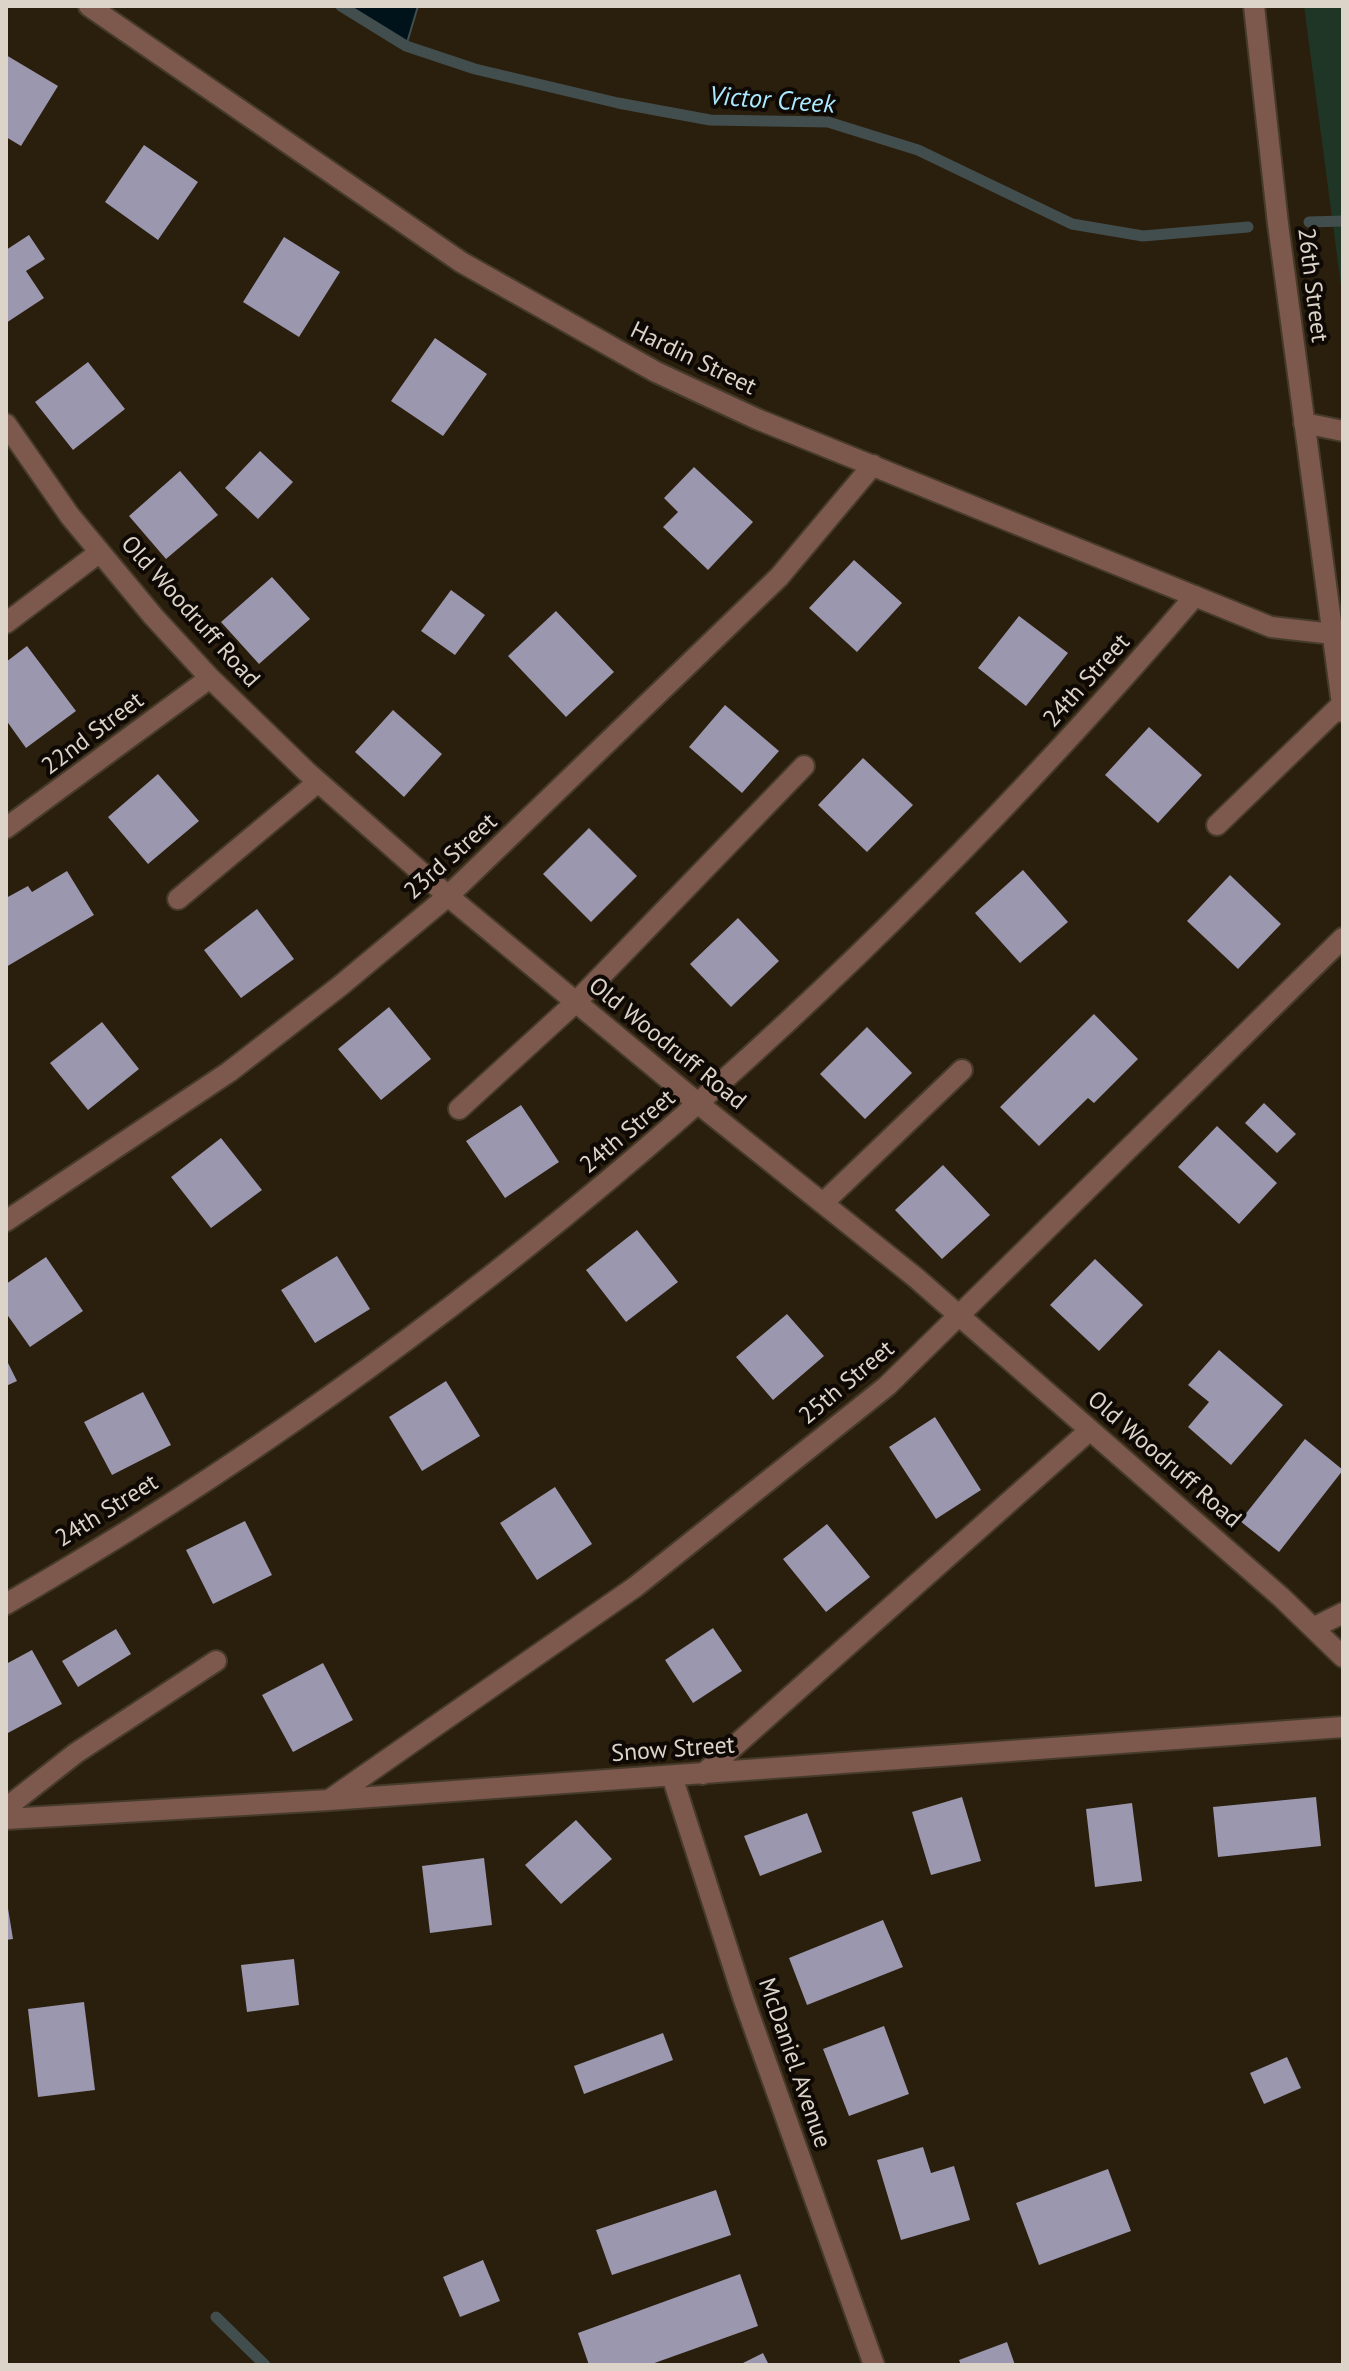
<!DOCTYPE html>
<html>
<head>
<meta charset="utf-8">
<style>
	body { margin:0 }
	#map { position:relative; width:1349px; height:2371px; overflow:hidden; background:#2a1e0c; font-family:"PT Sans",sans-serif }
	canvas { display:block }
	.frame { position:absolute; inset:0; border:8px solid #dcd3c9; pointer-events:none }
</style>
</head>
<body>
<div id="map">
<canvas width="1349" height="2371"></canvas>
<div class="frame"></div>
</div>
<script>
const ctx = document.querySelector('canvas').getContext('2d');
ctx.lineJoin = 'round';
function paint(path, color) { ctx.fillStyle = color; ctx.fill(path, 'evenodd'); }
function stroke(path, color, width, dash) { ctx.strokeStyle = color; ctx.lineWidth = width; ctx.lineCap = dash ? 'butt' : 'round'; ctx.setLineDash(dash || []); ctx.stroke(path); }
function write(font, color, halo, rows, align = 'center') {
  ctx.font = font + ' "PT Sans",sans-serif'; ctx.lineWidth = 8; ctx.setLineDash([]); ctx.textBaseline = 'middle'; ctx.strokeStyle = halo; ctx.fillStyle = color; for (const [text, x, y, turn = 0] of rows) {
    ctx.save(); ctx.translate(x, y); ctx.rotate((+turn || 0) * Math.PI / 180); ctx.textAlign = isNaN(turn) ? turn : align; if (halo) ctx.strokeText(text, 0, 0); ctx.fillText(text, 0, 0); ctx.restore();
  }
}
paint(new Path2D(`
	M1304,6H1343V301Z`), '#1f3526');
const water = new Path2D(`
	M341,6H418L406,46Z`);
paint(water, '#00131a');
stroke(water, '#424d4e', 2);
stroke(new Path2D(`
	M341,6L406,46L475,69L618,103L710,120L828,122L918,150L1072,224L1143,236L1248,227
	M1309,222L1343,221
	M216,2317L265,2365`), '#424d4e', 11);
paint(new Path2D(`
	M6,55L58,86L21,146L6,137Z
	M144,145L198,182L158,240L105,202Z
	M29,235L45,259L26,271L44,298L6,323V250Z
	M284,237L340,272L299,337L243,302Z
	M435,338L487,374L443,436L391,401Z
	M88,362L125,409L73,450L35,402Z
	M260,451L293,482L258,519L225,488Z
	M694,467L753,522L708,570L663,527L678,512L664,498Z
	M180,471L218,515L166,559L129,516Z
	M854,560L902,603L857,652L809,608Z
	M272,577L310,619L259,664L221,622Z
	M451,590L485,615L455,655L421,631Z
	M556,611L614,672L566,717L508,656Z
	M1019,616L1068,653L1026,706L978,668Z
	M27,646L76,711L26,748L6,720V662Z
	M725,705L779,751L742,793L689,747Z
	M393,710L442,754L404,797L355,752Z
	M1149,727L1202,775L1158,823L1105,775Z
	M863,758L913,805L867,852L818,805Z
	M158,774L199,821L148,864L108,817Z
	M589,828L637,876L591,922L543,874Z
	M1023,870L1068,922L1020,963L975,913Z
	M67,871L94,915L6,967V898L28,886L32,892Z
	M1230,875L1281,924L1238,969L1187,921Z
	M257,909L294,959L241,998L204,950Z
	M738,918L779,961L731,1007L690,964Z
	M389,1007L431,1059L381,1100L338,1049Z
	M1094,1014L1138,1059L1094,1103L1088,1098L1039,1146L1000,1107Z
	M102,1022L139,1069L88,1110L50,1063Z
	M867,1027L912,1073L865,1119L820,1074Z
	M1264,1103L1296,1134L1277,1153L1245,1123Z
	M521,1105L559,1162L505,1198L466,1141Z
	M1217,1126L1277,1183L1239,1224L1178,1167Z
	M221,1138L262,1190L211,1228L171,1177Z
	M943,1165L990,1215L942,1259L895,1210Z
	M637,1230L678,1282L626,1322L586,1270Z
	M337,1256L370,1309L315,1343L281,1290Z
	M46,1257L83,1311L30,1347L6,1313V1284Z
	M1095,1259L1143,1305L1099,1351L1050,1305Z
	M787,1314L824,1356L773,1400L736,1357Z
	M1219,1350L1283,1405L1231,1465L1188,1427L1209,1402L1188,1385Z
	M6,1359L17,1381L6,1386Z
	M446,1381L480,1436L422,1471L389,1417Z
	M143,1392L171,1445L112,1475L84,1422Z
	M935,1417L981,1490L936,1519L889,1447Z
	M1305,1439L1343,1470L1279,1552L1240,1521Z
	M555,1487L592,1544L537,1580L500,1523Z
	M245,1521L272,1575L213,1604L186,1550Z
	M827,1524L870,1577L826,1612L783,1559Z
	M713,1628L742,1671L693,1703L665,1660Z
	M116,1629L131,1654L78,1687L62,1661Z
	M32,1650L62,1704L6,1734V1664Z
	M323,1663L353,1720L293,1752L262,1695Z
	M962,1797L981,1861L931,1875L912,1812Z
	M1316,1797L1321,1846L1218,1857L1213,1807Z
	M1132,1803L1142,1881L1095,1887L1086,1809Z
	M807,1813L822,1852L760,1876L744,1836Z
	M576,1820L612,1859L561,1904L525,1865Z
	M484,1858L492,1925L430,1933L422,1866Z
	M6,1896L13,1939L6,1940Z
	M883,1920L903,1967L807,2005L789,1958Z
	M294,1959L299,2005L247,2012L241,1965Z
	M84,2002L95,2090L38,2097L28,2009Z
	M884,2026L909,2094L849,2116L823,2049Z
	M663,2033L673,2060L584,2094L574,2066Z
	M1287,2057L1301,2088L1264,2104L1250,2073Z
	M923,2147L931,2173L954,2166L970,2220L901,2240L877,2160Z
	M1108,2169L1131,2231L1039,2265L1016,2203Z
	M716,2190L731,2235L612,2275L596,2230Z
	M483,2260L500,2301L460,2317L443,2277Z
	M740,2274L758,2326L649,2365H589L578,2333Z
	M1007,2342L1015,2365H961L959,2360Z
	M763,2353L769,2365H739Z`), '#9a97af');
const minor = new Path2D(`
	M89,6L461,262L656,372L757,419L1271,627L1333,634
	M1254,6L1278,224L1343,712
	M1304,423L1343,431
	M6,424L70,516L153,616L210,678L307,772L448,896L700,1105L915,1277L1281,1597L1343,1657
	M6,623L100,552
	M1217,825L1342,704
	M6,828L210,678
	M178,899L318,782
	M459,1109L576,1002L804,766
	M823,1203L962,1070
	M6,1221L229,1072L340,986L448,896L779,577L873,465
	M6,1604C459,1343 856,992 1195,596
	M1313,1628L1343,1613
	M703,1774L1090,1430
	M672,1776L744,2000L874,2365
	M329,1800L635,1587L887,1386L1343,938
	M6,1808L76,1753L216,1661
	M6,1819L329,1800L1343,1727`);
stroke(minor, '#463b2a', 24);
stroke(minor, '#7d584d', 20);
write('24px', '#dcd3c9', '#0e0904', [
	["26th Street",1312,285,83],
	["Hardin Street",693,359,26],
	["Old Woodruff Road",190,612,48],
	["24th Street",1087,681,-48],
	["22nd Street",93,734,-37],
	["23rd Street",451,857,-42],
	["Old Woodruff Road",667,1044,39],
	["24th Street",628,1132,-40],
	["25th Street",847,1383,-40],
	["Old Woodruff Road",1164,1460,41],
	["24th Street",107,1511,-32],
	["Snow Street",673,1750,-4],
	["McDaniel Avenue",794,2063,71]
]);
write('italic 26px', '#abe9ff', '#0e0904', [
	["Victor Creek",772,101,4]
]);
</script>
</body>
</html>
